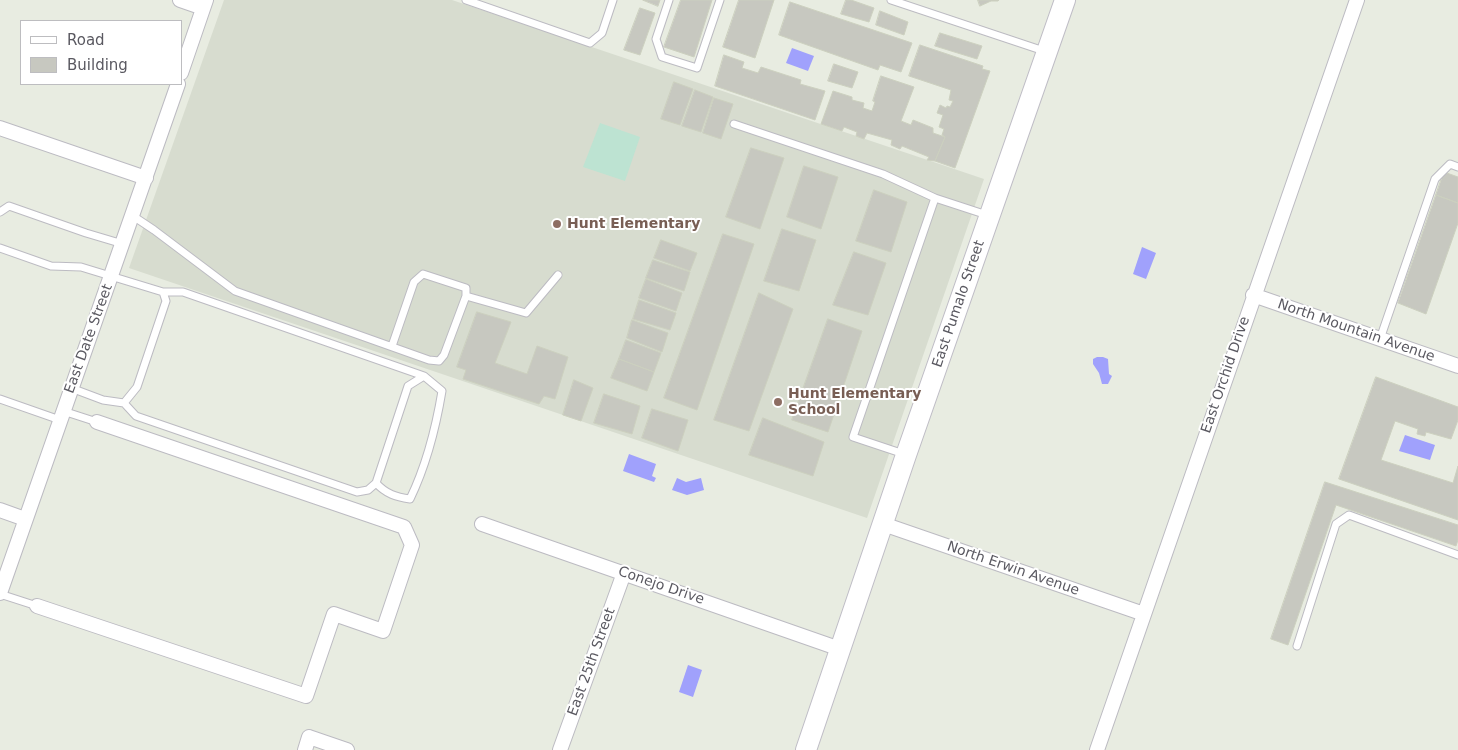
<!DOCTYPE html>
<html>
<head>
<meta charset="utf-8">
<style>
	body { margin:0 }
	#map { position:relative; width:1458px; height:750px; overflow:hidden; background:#e8ece1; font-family:"DejaVu Sans",sans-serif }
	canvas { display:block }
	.legend { position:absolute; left:20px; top:20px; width:162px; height:65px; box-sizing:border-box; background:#fff; border:1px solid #bdbdc0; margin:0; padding:6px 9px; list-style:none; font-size:15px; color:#5a5961 }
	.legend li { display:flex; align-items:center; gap:10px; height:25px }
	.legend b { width:25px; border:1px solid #bdbdc0 }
</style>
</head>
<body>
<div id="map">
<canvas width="1458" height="750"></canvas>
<ul class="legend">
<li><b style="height:6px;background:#fff"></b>Road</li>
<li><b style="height:14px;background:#c7c8c0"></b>Building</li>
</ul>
</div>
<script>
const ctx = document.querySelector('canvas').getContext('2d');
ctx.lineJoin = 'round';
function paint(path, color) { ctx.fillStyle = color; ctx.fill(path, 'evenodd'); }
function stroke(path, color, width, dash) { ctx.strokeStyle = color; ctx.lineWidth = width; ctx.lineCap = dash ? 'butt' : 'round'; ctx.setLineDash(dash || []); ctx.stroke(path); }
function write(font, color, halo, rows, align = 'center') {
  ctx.font = font + ' "DejaVu Sans",sans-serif'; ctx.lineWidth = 4; ctx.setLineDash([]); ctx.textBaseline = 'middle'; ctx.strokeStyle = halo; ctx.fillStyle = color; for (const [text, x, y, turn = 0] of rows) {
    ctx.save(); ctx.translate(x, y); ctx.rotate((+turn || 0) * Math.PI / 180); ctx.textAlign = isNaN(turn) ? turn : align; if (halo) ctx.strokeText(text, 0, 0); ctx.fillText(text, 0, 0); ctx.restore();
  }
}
paint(new Path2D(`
	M224,0H452L984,179L867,518L129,268Z`), '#d7dccf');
paint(new Path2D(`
	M600,123L640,137L625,181L583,167Z`), '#bde3d2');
paint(new Path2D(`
	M792,48L814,56L808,71L786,63Z
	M1142,247L1156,253L1146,279L1133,274Z
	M1097,357H1103L1108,359L1109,374L1112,376L1108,384H1102L1099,373L1093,364V359Z
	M1405,435L1435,445L1430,460L1399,451Z
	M629,454L656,464L652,476L656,478L654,482L623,471Z
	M677,478L686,482L701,478L704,490L687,495L672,490Z
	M688,665L702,670L693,697L679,692Z`), '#a0a1fc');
const building = new Path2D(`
	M643,0H660L658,6Z
	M681,0H712L694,57L664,47Z
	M739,0H774L755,58L723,47Z
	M846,0H851L874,8L869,22L841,14Z
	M978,0H999L998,1H991L980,6Z
	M790,2L912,43L901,72L880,65L878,70L779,35Z
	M640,8L655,13L640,55L624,50Z
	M880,11L908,22L904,35L876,25Z
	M940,33L982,46L977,59L935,46Z
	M920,45L983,66L982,69L990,71L955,168L935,161L945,137L942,135L944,129L939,127L943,115L937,113L940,105L946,108L947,106L950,107L953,101L949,100L951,90L909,76Z
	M724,55L744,62L742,68L758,73L761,67L801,80L800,84L825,91L815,120L715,86Z
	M834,64L858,72L852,88L828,81Z
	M881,76L914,87L901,121L911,125L913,120L933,128V133L945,137L935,161L927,160L929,157L902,146L900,149L891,145L892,140L867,133L864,139L856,136L857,132L844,127L842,131L821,124L833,91L852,97V100L864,103L863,108L872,111L875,102L873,101Z
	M674,82L693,89L680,125L661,119Z
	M695,90L713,97L701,132L682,126Z
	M714,98L733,104L721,139L703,133Z
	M751,148L784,158L760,229L726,217Z
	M804,166L838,177L821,229L787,217Z
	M1444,172L1458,177V203L1436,195Z
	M874,190L907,202L891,252L856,241Z
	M1436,195L1458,203V223L1426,314L1398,303Z
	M782,229L816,240L799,291L764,281Z
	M723,234L754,244L697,410L664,398Z
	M661,240L697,253L690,271L654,258Z
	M854,252L886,263L868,315L833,305Z
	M653,260L690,272L684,291L646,278Z
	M646,279L682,293L676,311L639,298Z
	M759,293L793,309L749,431L714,420Z
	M639,300L676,313L670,330L633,319Z
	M477,312L511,322L495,363L527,374L537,346L568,357L555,399L544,396L539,404L463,379L466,370L457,367Z
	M828,319L862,331L828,432L792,420Z
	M632,320L668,333L662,352L627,338Z
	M626,340L661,353L654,372L619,359Z
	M619,359L654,372L647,391L611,378Z
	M1376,377L1458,407V420L1451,439L1426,432L1425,436L1417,434L1418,429L1395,421L1381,460L1453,483L1458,466V520L1339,479Z
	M574,380L593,388L581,421L563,415Z
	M604,394L640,406L632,434L594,423Z
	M652,409L688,420L678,451L642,438Z
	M763,418L824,442L813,476L749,455Z
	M1325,482L1458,525V540L1456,546L1336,505L1288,645L1271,639Z`);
paint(building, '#c7c8c0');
stroke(building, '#ccd0bf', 1);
const lane = new Path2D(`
	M466,0L590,43L602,33L613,0
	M669,0L656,39L662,57L697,68L720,0
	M891,0L1044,51
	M734,124L883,174L935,198
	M0,212L9,206L86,233L123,244
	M133,216L154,230L235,291L429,360L439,361L444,355L466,296V288L423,274L414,282L392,346
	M0,248L51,266L81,267L163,292L166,301L137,387L124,403L103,400L71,388
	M163,292H183L424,376
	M466,296L526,313L558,275
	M1380,339L1435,179L1450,164L1458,167
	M0,399L60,420
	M124,403L136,416L357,492L368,490L376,483L408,386L424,376L442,391C436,427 426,466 410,499C396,497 386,494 376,483
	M63,411L97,422
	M904,454L853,437L935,198L987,215
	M0,594L37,606
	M1297,646L1336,524L1349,515L1458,555`);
const street = new Path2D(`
	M180,0L203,8
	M181,73L206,0
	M0,128L146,178
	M1253,295L1458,366
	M0,510L25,519
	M482,524L840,649
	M883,524L1144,614
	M0,593L178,84
	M37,606L306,696L334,614L383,631L412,545L404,527L97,422
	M305,750L309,737L347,750
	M560,750L624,573
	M1097,750L1357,0`);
const secondary = new Path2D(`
	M806,750L906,455L1065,0`);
stroke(lane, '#bcbbc2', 9);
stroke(street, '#bcbbc2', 16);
stroke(secondary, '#bfbdc6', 22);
stroke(lane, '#fff', 7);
stroke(street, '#fff', 14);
stroke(secondary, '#fff', 20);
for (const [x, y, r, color] of [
	[557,224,5,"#8d6e63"],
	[778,402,5,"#8d6e63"]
]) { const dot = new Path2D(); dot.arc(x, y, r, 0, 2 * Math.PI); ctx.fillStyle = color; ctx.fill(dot); stroke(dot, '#fff', 2); }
write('bold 14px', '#785e54', '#fff', [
	["Hunt Elementary",567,224],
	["Hunt Elementary",788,394],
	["School",788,410]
], 'left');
write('14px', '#5a5961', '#fff', [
	["East Pumalo Street",959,304,-71],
	["North Mountain Avenue",1356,331,19],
	["East Date Street",89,339,-70],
	["East Orchid Drive",1226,375,-71],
	["North Erwin Avenue",1013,569,19],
	["Conejo Drive",661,586,19],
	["East 25th Street",592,662,-70]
]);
</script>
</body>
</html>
